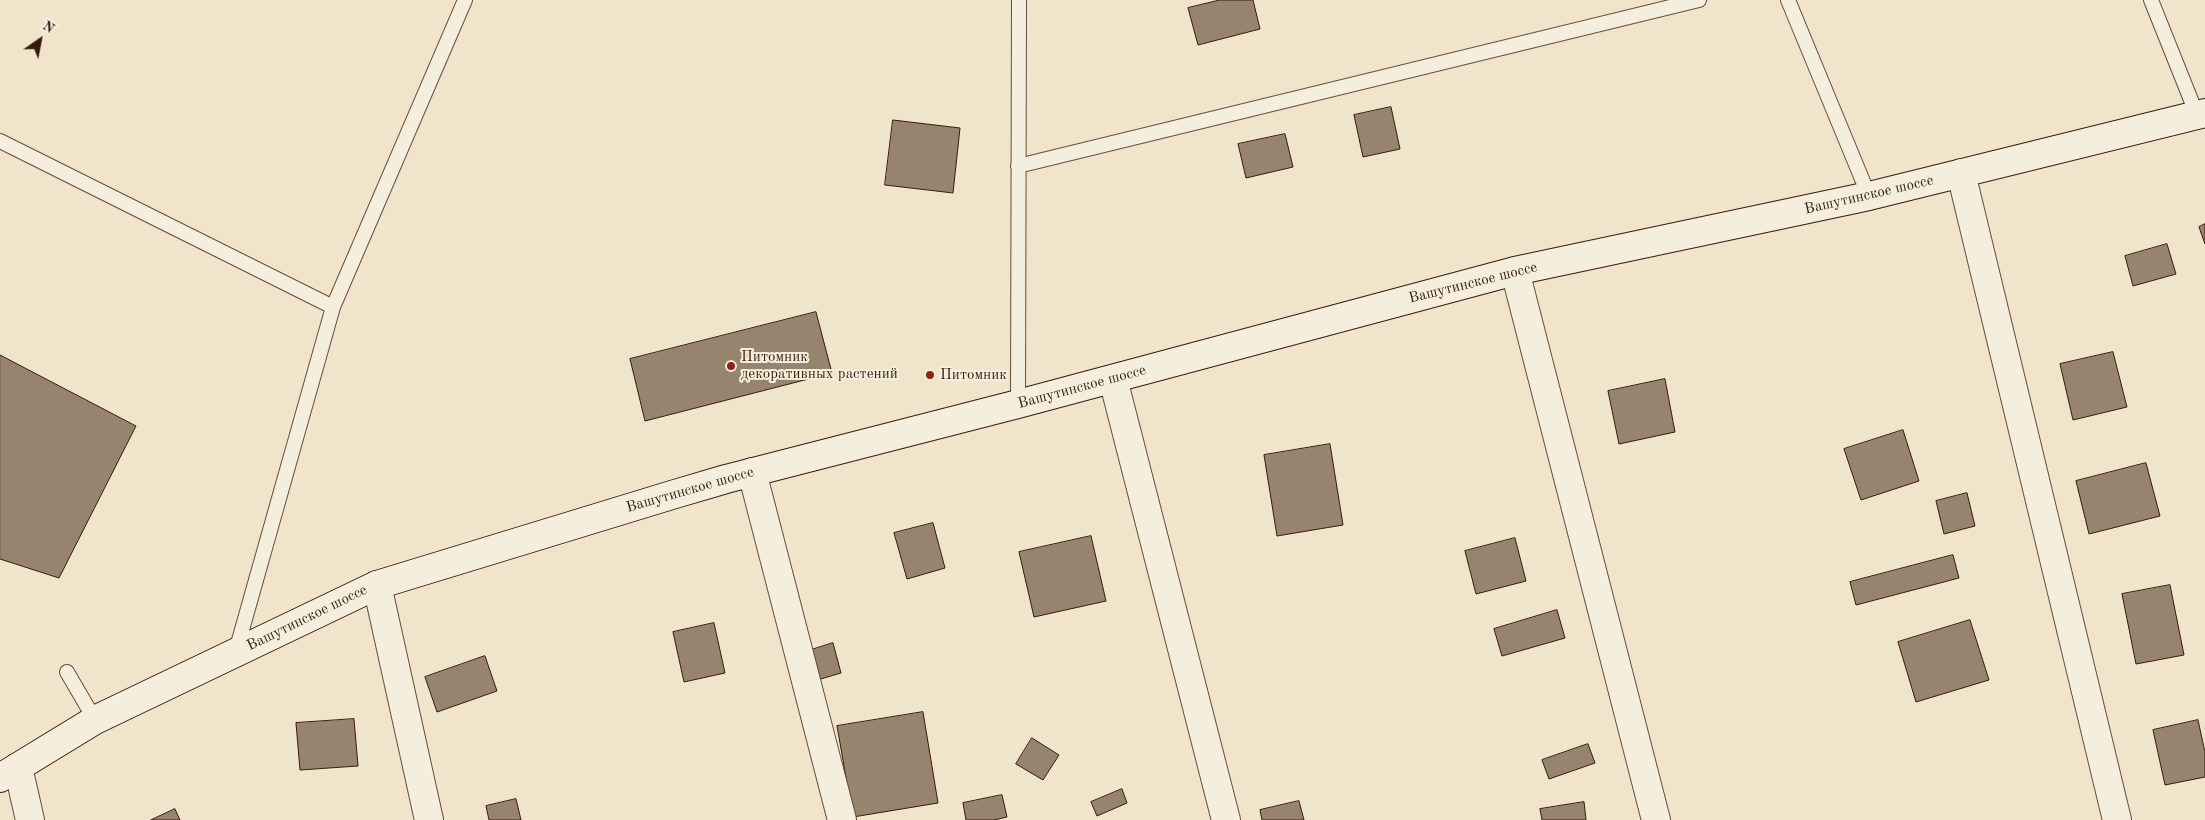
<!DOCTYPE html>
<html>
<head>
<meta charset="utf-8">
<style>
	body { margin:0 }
	#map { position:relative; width:2205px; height:820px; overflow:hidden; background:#f0e5cb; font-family:"Old Standard TT",serif }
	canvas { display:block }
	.north { position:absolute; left:15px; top:15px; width:50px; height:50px; -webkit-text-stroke:4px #f5eedd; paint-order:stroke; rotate:33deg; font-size:14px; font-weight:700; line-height:20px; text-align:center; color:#351b0c }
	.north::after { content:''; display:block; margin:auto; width:18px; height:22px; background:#351b0c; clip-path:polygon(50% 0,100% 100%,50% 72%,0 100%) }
</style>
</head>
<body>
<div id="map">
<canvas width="2205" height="820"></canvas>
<div class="north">N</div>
</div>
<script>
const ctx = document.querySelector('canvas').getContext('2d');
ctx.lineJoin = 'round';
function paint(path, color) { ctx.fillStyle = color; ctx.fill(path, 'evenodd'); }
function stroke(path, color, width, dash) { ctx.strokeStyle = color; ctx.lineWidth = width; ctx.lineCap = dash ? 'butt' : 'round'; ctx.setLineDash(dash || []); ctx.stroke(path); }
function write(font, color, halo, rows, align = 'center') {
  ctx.font = font + ' "Old Standard TT",serif'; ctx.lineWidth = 4; ctx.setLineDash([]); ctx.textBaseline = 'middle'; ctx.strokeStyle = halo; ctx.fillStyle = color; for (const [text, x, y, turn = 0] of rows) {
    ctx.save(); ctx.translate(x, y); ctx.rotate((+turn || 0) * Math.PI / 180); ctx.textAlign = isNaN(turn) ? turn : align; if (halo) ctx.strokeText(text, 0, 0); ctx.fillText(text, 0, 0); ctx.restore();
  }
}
const building = new Path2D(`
	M1220,0H1253L1260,29L1198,45L1188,8Z
	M1391,107L1400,149L1363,157L1354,115Z
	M893,120L960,128L953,193L885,185Z
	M1285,134L1293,167L1246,178L1238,144Z
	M2205,224V244L2199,227Z
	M2167,244L2176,274L2133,286L2125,256Z
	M816,312L832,373L645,421L630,359Z
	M2113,352L2127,407L2073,420L2060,364Z
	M0,355L136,426L59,578L0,559Z
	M1665,379L1675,432L1619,444L1608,391Z
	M1903,430L1919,481L1861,500L1844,449Z
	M1330,444L1343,525L1277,536L1264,455Z
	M2146,463L2160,516L2089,534L2076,481Z
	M1967,493L1975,526L1944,534L1936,501Z
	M933,523L945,568L907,579L894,533Z
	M1091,536L1106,601L1034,617L1019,552Z
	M1515,538L1526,581L1476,594L1465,551Z
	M1953,555L1959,578L1856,605L1850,582Z
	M2170,585L2184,655L2136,664L2122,594Z
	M1557,610L1565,638L1502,656L1494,629Z
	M1970,620L1989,680L1916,702L1898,642Z
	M714,623L725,673L684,682L673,632Z
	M833,643L841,673L814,681L805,652Z
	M485,656L497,691L437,712L425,677Z
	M923,712L938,803L853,817L837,726Z
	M354,719L358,766L300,770L296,723Z
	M2198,720L2205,752V777L2165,785L2153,730Z
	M1032,738L1059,755L1043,780L1016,764Z
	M1588,744L1595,763L1549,779L1542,760Z
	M1122,789L1127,803L1097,816L1091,802Z
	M1002,795L1007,817L994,820H966L963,803Z
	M516,799L521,820H489L486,806Z
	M1299,801L1304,820H1262L1260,810Z
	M1584,802L1586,820H1542L1540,809Z
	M175,809L180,820H151Z`);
paint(building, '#96846f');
stroke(building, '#351b0c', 1);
const lane = new Path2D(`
	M1788,0L1869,196
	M2151,0L2197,115
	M0,141L333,307
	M1018,166L1699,0
	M1018,404L1019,0
	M236,651L333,307L465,0
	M67,672L95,720`);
const street = new Path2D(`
	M1961,173L2117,820
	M1515,271L1656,820
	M1113,379L1226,820
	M752,472L842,820
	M377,585L429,820
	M18,767L30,820`);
const secondary = new Path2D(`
	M0,778L95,720L377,585L675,494L726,479L1018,404L1515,271L1869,196L2205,113`);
stroke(lane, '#644e3c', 16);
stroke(street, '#644e3c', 30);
stroke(secondary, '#351b0c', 30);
stroke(lane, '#f5eedd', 14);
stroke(street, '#f5eedd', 28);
stroke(secondary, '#f5eedd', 28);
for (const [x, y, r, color] of [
	[731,366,5,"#8f2418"],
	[930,375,5,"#8f2418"]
]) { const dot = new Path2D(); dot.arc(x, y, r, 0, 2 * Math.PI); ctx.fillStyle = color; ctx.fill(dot); stroke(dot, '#f5eedd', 2); }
write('15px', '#351b0c', '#f5eedd', [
	["Вашутинское шоссе",1869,195,-13],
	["Вашутинское шоссе",1473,283,-14],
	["Вашутинское шоссе",1082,387,-15],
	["Вашутинское шоссе",690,490,-16],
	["Вашутинское шоссе",307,618,-26]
]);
write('15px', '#351b0c', '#f5eedd', [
	["Питомник",741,357],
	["декоративных растений",741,374],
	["Питомник",940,375]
], 'left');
</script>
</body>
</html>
